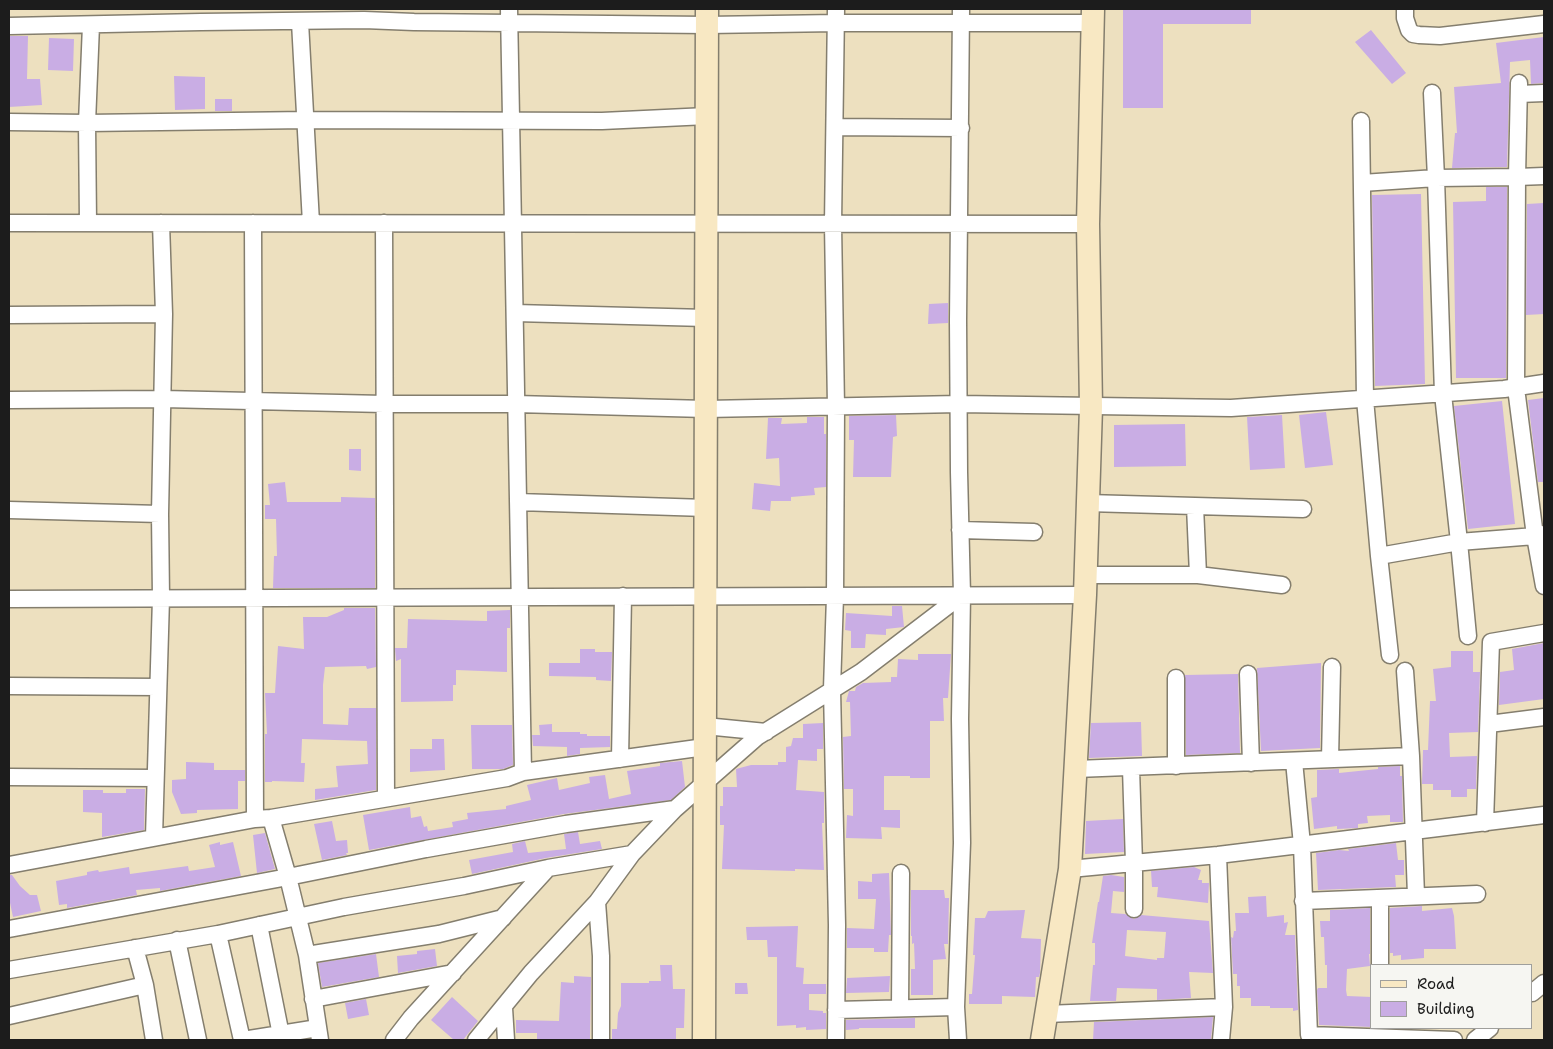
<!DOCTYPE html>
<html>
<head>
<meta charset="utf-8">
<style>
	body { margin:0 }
	#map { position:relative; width:1553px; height:1049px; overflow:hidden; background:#ede0bf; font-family:"Shantell Sans",sans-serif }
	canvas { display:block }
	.frame { position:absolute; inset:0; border:10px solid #1c1c1c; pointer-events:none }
	.legend { position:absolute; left:1370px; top:964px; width:162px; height:65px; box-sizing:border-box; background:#f6f6f2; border:1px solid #9f9f9c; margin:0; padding:6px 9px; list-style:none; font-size:15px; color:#1c1c1c }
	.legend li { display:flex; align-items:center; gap:10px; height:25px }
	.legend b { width:25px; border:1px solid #9f9f9c }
</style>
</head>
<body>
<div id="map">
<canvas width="1553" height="1049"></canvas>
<div class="frame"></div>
<ul class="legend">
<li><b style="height:6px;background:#f8e8c3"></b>Road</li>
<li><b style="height:14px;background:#c9ade4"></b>Building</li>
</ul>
</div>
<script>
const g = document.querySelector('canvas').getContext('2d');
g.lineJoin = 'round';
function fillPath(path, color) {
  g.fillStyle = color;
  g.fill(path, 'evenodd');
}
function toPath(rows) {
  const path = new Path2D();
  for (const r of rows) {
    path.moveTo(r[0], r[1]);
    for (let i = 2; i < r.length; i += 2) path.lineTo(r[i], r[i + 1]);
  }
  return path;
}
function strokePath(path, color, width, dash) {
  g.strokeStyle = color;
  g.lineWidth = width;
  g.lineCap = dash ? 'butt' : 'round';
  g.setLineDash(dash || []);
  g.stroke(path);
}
const building = toPath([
	[1123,9,1251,9,1251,24,1163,24,1163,108,1123,108],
	[1371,30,1406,73,1392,84,1355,42],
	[9,36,28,36,27,79,40,79,42,105,9,107],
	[1544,37,1544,83,1531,84,1530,60,1510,62,1507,167,1452,168,1455,133,1457,133,1454,87,1501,83,1496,43],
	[49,38,74,39,73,71,48,70],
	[174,76,205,77,205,109,175,110],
	[215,99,232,99,232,111,215,111],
	[1486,187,1507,187,1506,378,1456,378,1453,202,1486,201],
	[1421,194,1425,384,1375,386,1372,195],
	[1544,203,1544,314,1526,315,1527,204],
	[948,303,948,323,928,324,929,304],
	[1544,398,1544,482,1538,482,1528,400],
	[1502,401,1515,524,1468,529,1454,406],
	[1326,412,1333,465,1305,468,1299,415],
	[896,415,897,436,893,437,891,477,853,477,854,440,849,440,849,416],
	[1282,415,1285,468,1250,470,1247,417],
	[807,417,824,417,824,434,826,434,826,487,814,488,815,495,791,497,791,501,771,501,770,511,752,509,754,483,780,486,779,458,766,459,768,418,782,418,781,424,807,423],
	[1185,424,1186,466,1114,467,1114,425],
	[349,449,361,449,361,471,349,470],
	[285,482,287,502,341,502,341,497,375,498,375,588,273,588,274,556,277,556,276,519,265,519,265,505,270,505,268,484],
	[892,606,902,606,904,627,886,629,886,635,866,634,865,648,851,648,851,631,845,630,846,613,892,616],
	[344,608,375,608,376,667,367,669,366,666,325,667,323,685,323,724,348,725,349,708,376,708,376,790,315,800,315,789,338,787,336,766,368,764,367,741,302,739,301,763,305,763,304,782,272,781,272,782,265,782,265,734,267,734,265,693,275,693,278,646,304,649,303,617,327,617,344,610],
	[510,610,510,628,507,628,507,672,456,670,456,685,453,685,453,701,401,702,401,659,396,661,395,648,407,648,408,619,487,621,487,611],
	[1544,643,1544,699,1499,705,1500,672,1514,670,1512,649],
	[580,649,595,649,595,652,612,652,611,681,596,680,596,677,549,676,549,663,580,663],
	[1451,651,1473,651,1473,672,1480,672,1478,732,1449,733,1450,757,1477,756,1476,789,1467,789,1467,797,1451,797,1451,790,1433,790,1433,784,1422,784,1423,750,1428,750,1430,701,1436,701,1433,669,1451,667],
	[918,654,951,654,948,698,943,698,944,721,930,721,930,778,910,778,910,776,884,776,884,810,900,810,900,828,881,827,882,839,846,838,847,815,853,816,853,789,844,789,843,737,851,736,850,702,846,702,849,691,855,691,856,687,863,683,891,682,891,677,897,677,898,659,918,660],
	[1321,663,1320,748,1261,751,1257,668],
	[1238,674,1240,753,1186,755,1185,675],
	[1141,722,1142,756,1089,758,1091,723],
	[823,723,823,749,817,749,817,761,798,760,796,790,824,792,824,823,822,823,824,870,795,869,795,871,722,869,724,825,720,825,720,806,723,806,723,787,737,787,736,769,751,765,778,765,778,762,786,762,786,747,791,746,793,738,803,738,803,724],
	[552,724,552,732,580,732,580,734,587,734,587,736,610,736,610,747,580,748,580,754,567,756,567,747,533,746,532,735,540,735,539,725],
	[471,725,512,725,513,765,503,769,472,769],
	[432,739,444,739,445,770,410,772,410,749,432,749],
	[682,761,685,787,671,800,564,814,369,850,363,815,410,807,411,818,421,816,424,827,427,826,428,831,453,827,452,822,468,819,467,813,506,809,506,806,531,800,527,785,557,778,559,790,590,783,589,777,605,775,609,799,631,794,627,771,660,766,660,763],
	[186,762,214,763,214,770,245,770,245,781,238,781,238,809,197,810,197,813,181,814,172,792,172,780,186,779],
	[1400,766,1400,776,1402,776,1403,822,1390,822,1390,815,1367,816,1368,823,1358,824,1358,828,1337,829,1337,826,1314,829,1311,798,1317,797,1317,770,1339,769,1339,773,1378,769,1378,767],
	[126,789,145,789,144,830,102,837,102,813,83,812,83,790,103,790,103,793,126,793],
	[1123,819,1124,852,1085,854,1086,821],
	[332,821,336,841,347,840,348,853,346,853,347,855,322,860,314,824],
	[578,832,580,844,600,841,602,849,546,858,472,874,469,860,513,852,512,844,525,841,528,853,566,849,564,834],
	[265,833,275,869,257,873,253,835],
	[220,842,220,845,233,842,241,876,160,891,160,888,136,890,137,895,67,908,67,904,59,905,56,881,87,875,87,872,98,870,99,872,129,867,130,874,188,866,189,871,215,867,209,845],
	[1396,843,1398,860,1404,860,1404,875,1395,875,1396,887,1318,890,1316,853,1339,850,1349,851,1348,849],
	[1194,867,1201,870,1198,880,1202,880,1202,883,1209,883,1208,903,1157,897,1158,887,1152,887,1151,871],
	[889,873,891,935,889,935,888,952,874,952,874,948,847,948,847,928,874,929,876,899,858,899,858,881,872,882,872,874],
	[9,875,12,875,20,886,30,895,37,895,41,911,13,917,9,898],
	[1111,875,1124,877,1124,892,1113,891,1111,913,1125,914,1134,919,1141,915,1209,921,1213,973,1189,972,1191,998,1157,1000,1157,989,1117,988,1116,1001,1090,1001,1093,965,1095,965,1095,943,1092,943,1098,902,1099,902,1103,876],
	[1127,930,1166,932,1164,958,1157,958,1157,960,1125,956],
	[911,890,944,890,945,898,949,898,948,944,944,944,946,959,933,960,933,995,911,995,911,969,915,969,914,943,912,944,912,936,911,936],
	[1266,896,1267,917,1284,915,1284,923,1288,922,1285,935,1295,935,1298,1010,1293,1011,1293,1008,1270,1008,1270,1006,1251,1006,1251,998,1240,998,1240,986,1237,986,1237,974,1233,974,1231,937,1233,938,1234,931,1236,931,1235,913,1249,913,1248,897],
	[1422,906,1422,911,1452,908,1454,916,1456,949,1424,949,1424,958,1401,960,1401,955,1393,956,1393,953,1390,953,1390,908],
	[1370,908,1370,954,1369,954,1370,966,1347,969,1346,990,1347,996,1372,997,1372,1027,1319,1025,1317,990,1318,988,1327,988,1327,965,1325,965,1324,937,1321,937,1320,921,1330,921,1330,910],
	[1025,910,1021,938,1041,939,1040,973,1039,977,1036,977,1035,997,1002,996,1002,1004,969,1004,969,994,972,994,975,955,973,955,975,918,985,918,988,911],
	[798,926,796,967,804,968,803,984,826,984,826,994,809,994,809,1010,823,1011,823,1013,826,1013,826,1029,806,1030,806,1027,796,1028,796,1025,777,1026,777,957,768,957,767,940,747,940,746,927],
	[435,949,437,966,398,973,397,956,417,954,417,951],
	[376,954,379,977,322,987,318,963],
	[660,965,672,965,673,989,685,989,684,1028,676,1028,676,1040,612,1040,612,1029,617,1029,618,1013,621,1006,621,983,649,983,649,981,661,981],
	[574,976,591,977,590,1040,537,1040,537,1033,516,1033,516,1020,559,1021,561,982,574,983],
	[890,976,889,992,846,993,847,978],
	[735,983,747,983,748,994,735,994],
	[452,997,478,1021,463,1040,454,1040,431,1020],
	[366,999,369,1015,348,1019,345,1003],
	[1213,1017,1211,1040,1093,1040,1094,1022],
	[915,1018,915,1028,859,1028,859,1029,846,1030,846,1020]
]);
const street = toPath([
	[509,9,523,772],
	[1405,9,1405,18,1409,30,1413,34,1419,35,1440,36,1544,24],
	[300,22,311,223],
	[9,26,201,22,364,20,414,22,707,25,837,23,1092,23],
	[1519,83,1517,177,1516,388,1535,536,1459,542,1443,394,1436,178,1517,177,1544,176],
	[1519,94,1544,93],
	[1361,121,1365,399,1379,556,1390,655],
	[9,122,87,123,306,120,602,121,707,116],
	[835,127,961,128],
	[1362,183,1436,178,1432,93],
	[9,223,1088,224],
	[88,223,87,123,91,25],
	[253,223,255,819],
	[384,223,386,798],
	[515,313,706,318],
	[9,315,164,314],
	[9,400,163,399,384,404,516,404,706,409,959,404,1231,408,1504,389,1544,383],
	[518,502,706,508],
	[1087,503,1303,509],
	[1195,506,1198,575],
	[9,510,160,514],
	[960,530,1034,532],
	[1544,534,1535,536,1544,586],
	[1379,556,1459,542,1468,636],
	[1085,575,1198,575,1282,585],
	[9,599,1085,595],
	[1405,671,1411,756,1416,896],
	[1248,674,1251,763],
	[1176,678,1176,766],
	[9,686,158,687],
	[1489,724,1544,717],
	[705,726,766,732],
	[620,759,623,596],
	[1330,759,1332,667],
	[1294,761,1302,845,1309,1035,1454,1040],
	[1131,768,1134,864,1134,909],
	[1076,769,1411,756],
	[9,777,155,778],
	[271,818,288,877,307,955,320,1040],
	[1485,823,1491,642,1544,633],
	[154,837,161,598,160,514,164,314,161,223],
	[1218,855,1224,1007,1221,1040],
	[9,865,255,819,271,818,507,778,523,772,705,747],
	[1070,869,1218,855,1544,815],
	[1380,898,1380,965],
	[1303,901,1477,894],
	[597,902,601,956,601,1040],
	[259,925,282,1040],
	[9,929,288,877,426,849,566,824,675,809],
	[218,934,242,1040],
	[177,940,198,1040],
	[135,948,145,985,154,1040],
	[307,955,439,934,503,918],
	[9,970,218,934,344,907,464,886,548,868,632,854],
	[1532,993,1544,983],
	[313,999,453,973],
	[504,1008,506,1040],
	[900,1008,901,873],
	[836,1010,956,1007],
	[1046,1014,1224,1007],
	[9,1016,145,985],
	[243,1040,318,1028],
	[394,1040,411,1018,548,868],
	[476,1040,531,973,597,902,632,854,675,809,757,737,861,672,962,595],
	[836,1040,837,925,832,689,835,596,836,407,833,224,836,9],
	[958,1040,956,1007,962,843,960,719,962,595,959,472,958,320,961,9],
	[1475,1040,1490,1028]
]);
const secondary = toPath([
	[704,1040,707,9],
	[1042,1040,1070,869,1085,595,1091,407,1088,224,1093,9]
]);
fillPath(building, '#c9ade4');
strokePath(street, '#847e6e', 19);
strokePath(secondary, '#847e6e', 25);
strokePath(street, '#fff', 16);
strokePath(secondary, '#f8e8c3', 22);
</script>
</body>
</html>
